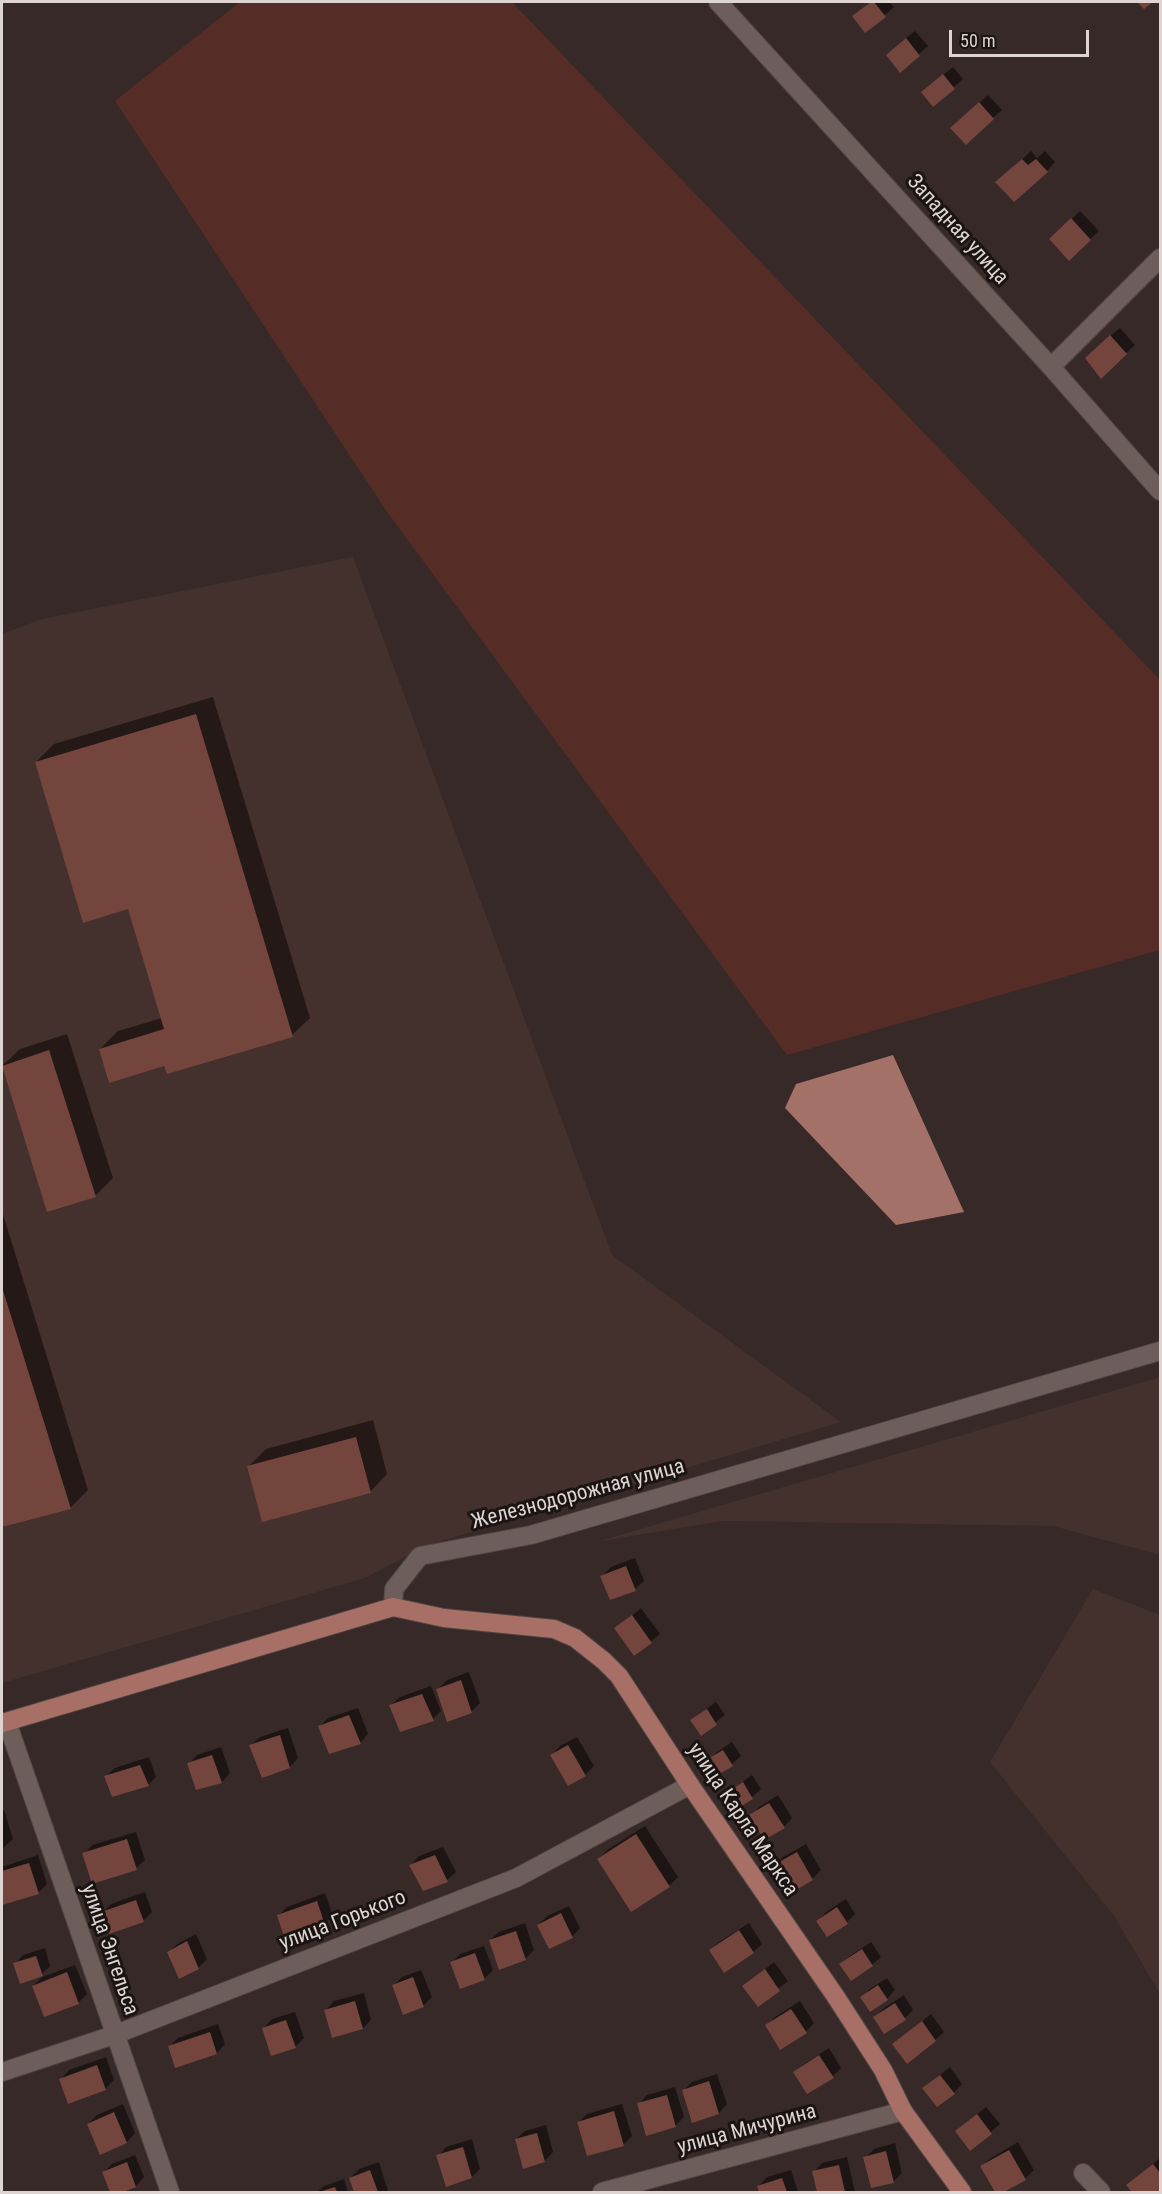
<!DOCTYPE html>
<html>
<head>
<meta charset="utf-8">
<style>
	body { margin:0 }
	#map { position:relative; width:1162px; height:2194px; overflow:hidden; background:#372927; font-family:"Roboto Condensed",sans-serif }
	canvas { display:block }
	.frame { position:absolute; inset:0; border:3px solid #ded5d3; pointer-events:none }
	.scale { position:absolute; left:949px; top:30px; width:140px; height:27px; box-sizing:border-box; border:3px solid #ded5d3; border-top:0; padding-left:8px; font-size:18px; line-height:21px; white-space:nowrap; color:#ded5d3; -webkit-text-stroke:4px #1a1412; paint-order:stroke }
</style>
</head>
<body>
<div id="map">
<canvas width="1162" height="2194"></canvas>
<div class="frame"></div>
<div class="scale">50 m</div>
</div>
<script>
const g = document.querySelector('canvas').getContext('2d');
g.lineJoin = 'round';
function fillPath(path, color) {
  g.fillStyle = color;
  g.fill(path, 'evenodd');
}
function toPath(rows) {
  const path = new Path2D();
  for (const r of rows) {
    path.moveTo(r[0], r[1]);
    for (let i = 2; i < r.length; i += 2) path.lineTo(r[i], r[i + 1]);
  }
  return path;
}
function strokePath(path, color, width, dash) {
  g.strokeStyle = color;
  g.lineWidth = width;
  g.lineCap = dash ? 'butt' : 'round';
  g.setLineDash(dash || []);
  g.stroke(path);
}
function label(font, color, halo, rows, align = 'center') {
  g.font = font + ' "Roboto Condensed",sans-serif';
  g.lineWidth = 6;
  g.setLineDash([]);
  g.textBaseline = 'middle';
  g.strokeStyle = halo;
  g.fillStyle = color;
  for (const [text, x, y, turn = 0] of rows) {
    g.save();
    g.translate(x, y);
    g.rotate((+turn || 0) * Math.PI / 180);
    g.textAlign = isNaN(turn) ? turn : align;
    if (halo) g.strokeText(text, 0, 0);
    g.fillText(text, 0, 0);
    g.restore();
  }
}
const built = toPath([
	[353,557,612,1255,841,1422,431,1544,365,1578,2,1683,2,634,42,619],
	[1160,1377,1160,1555,1053,1526,723,1521,596,1542],
	[1093,1589,1160,1615,1160,1994,1114,1916,990,1762]
]);
const green = toPath([
	[240,2,512,2,1160,680,1160,950,787,1055,388,513,115,101]
]);
const water = toPath([
	[893,1055,964,1212,896,1225,785,1108,796,1084]
]);
const shadow = toPath([
	[871,2,889,2,894,7,866,31,854,16],
	[915,31,928,46,901,70,896,46],
	[953,67,963,79,933,105,932,84],
	[988,95,1002,110,966,142,961,119],
	[1031,151,1037,158,1045,151,1055,162,1047,171,1006,174],
	[1080,211,1099,231,1069,259,1051,239],
	[1120,328,1135,345,1126,353,1095,349],
	[213,697,310,1018,292,1035,100,1049,118,1031,162,1018,129,907,36,762,54,744],
	[67,1034,113,1178,96,1195,48,1211,2,1066,20,1049],
	[2,1211,88,1490,70,1508,2,1525],
	[373,1420,387,1474,370,1492,248,1467,266,1449],
	[635,1558,644,1581,635,1589,602,1576,611,1567],
	[641,1608,660,1634,635,1654,616,1629],
	[469,1672,480,1703,471,1712,438,1689,447,1680],
	[431,1686,441,1711,433,1719,391,1705,400,1697],
	[716,1702,725,1715,701,1733,692,1720],
	[358,1708,368,1734,360,1743,320,1726,328,1718],
	[288,1728,298,1758,290,1767,251,1745,260,1737],
	[577,1737,594,1766,585,1775,552,1755,560,1746],
	[732,1742,741,1756,732,1764,708,1761,717,1752],
	[221,1747,230,1773,222,1782,197,1788,189,1764,197,1755],
	[149,1757,156,1777,148,1785,106,1776,115,1768],
	[752,1775,761,1789,752,1797,729,1792],
	[778,1795,792,1818,784,1827,751,1816,759,1807],
	[4,1810,13,1839,2,1849,2,1811],
	[645,1826,678,1877,669,1886,631,1909,599,1859,607,1850],
	[136,1832,145,1860,136,1868,84,1854,92,1845],
	[806,1844,821,1870,812,1879,774,1866,783,1857],
	[443,1847,456,1872,447,1880,411,1865,419,1856],
	[38,1855,47,1884,38,1893,3,1903,2,1867],
	[145,1892,152,1912,143,1921,102,1913,111,1904],
	[325,1893,333,1916,324,1924,278,1916,287,1907],
	[846,1899,855,1914,847,1922,818,1921,826,1912],
	[569,1906,580,1928,572,1937,538,1925,547,1916],
	[525,1923,534,1950,525,1959,490,1940,499,1932],
	[749,1923,762,1944,753,1952,711,1950,719,1942],
	[196,1934,207,1959,198,1968,169,1952,177,1944],
	[871,1942,881,1957,872,1965,841,1964,850,1956],
	[484,1946,493,1970,484,1979,452,1963,460,1954],
	[45,1948,50,1966,42,1974,15,1964,23,1955],
	[774,1962,788,1981,758,2005,744,1986],
	[75,1965,87,1994,78,2003,33,1986,42,1977],
	[421,1970,432,1997,423,2006,393,1986,402,1977],
	[887,1978,895,1990,887,1999,862,1997,870,1989],
	[364,1993,371,2020,363,2028,326,2010,334,2001],
	[904,1995,913,2010,905,2018,875,2017,884,2008],
	[800,2001,814,2023,806,2032,767,2025,775,2017],
	[295,2012,304,2038,295,2047,264,2028,272,2019],
	[931,2014,944,2032,935,2040,894,2044],
	[218,2024,225,2044,217,2053,170,2046,178,2038],
	[829,2048,841,2068,833,2076,795,2072,804,2064],
	[106,2057,114,2080,105,2089,61,2079,69,2070],
	[950,2067,962,2084,954,2093,924,2088],
	[717,2074,727,2104,719,2113,693,2121,684,2090,692,2082],
	[675,2087,684,2117,675,2126,639,2104,647,2095],
	[123,2104,135,2133,127,2142,101,2153,88,2124,97,2115],
	[622,2104,632,2136,623,2145,579,2122,587,2114],
	[986,2107,1000,2124,971,2149,966,2123],
	[546,2125,553,2152,545,2161,524,2167,516,2139,525,2131],
	[472,2139,480,2169,472,2177,438,2156,446,2147],
	[1018,2142,1034,2170,1025,2179,1001,2192,997,2192,982,2166,991,2158],
	[895,2143,902,2173,894,2181,872,2187,865,2158,874,2149],
	[135,2155,144,2177,136,2186,119,2192,112,2192,104,2172,112,2164],
	[847,2157,855,2192,818,2192,814,2172,822,2163],
	[1160,2158,1160,2192,1134,2192,1128,2185],
	[379,2162,388,2191,355,2192,350,2178,359,2169],
	[791,2170,798,2192,761,2192,759,2186,767,2177],
	[344,2179,348,2192,317,2192,324,2186]
]);
const building = toPath([
	[871,2,874,2,886,17,865,33,852,16],
	[1137,2,1153,2,1144,9],
	[906,38,920,56,900,73,886,55],
	[943,74,955,89,933,107,921,92],
	[979,102,994,119,966,145,950,128],
	[1022,159,1028,165,1036,159,1048,172,1014,202,995,182],
	[1071,218,1091,240,1069,261,1049,239],
	[1110,335,1127,354,1101,379,1085,358],
	[196,714,293,1037,167,1074,164,1066,109,1083,99,1049,164,1029,128,909,83,923,35,762],
	[49,1050,96,1197,47,1212,2,1066],
	[2,1287,71,1509,2,1527],
	[356,1437,371,1493,262,1522,247,1466],
	[626,1566,636,1591,610,1600,600,1576],
	[632,1615,652,1643,634,1656,614,1628],
	[461,1680,472,1713,447,1722,436,1689],
	[422,1694,434,1721,400,1732,389,1705],
	[707,1709,717,1725,701,1736,690,1720],
	[349,1715,361,1744,329,1754,318,1726],
	[280,1735,290,1768,262,1778,249,1745],
	[568,1745,586,1776,568,1786,550,1755],
	[723,1750,733,1766,716,1776,706,1760],
	[212,1755,222,1783,196,1790,187,1763],
	[140,1765,149,1786,112,1797,104,1776],
	[743,1782,753,1799,738,1808,727,1792],
	[769,1803,785,1828,764,1840,749,1815],
	[636,1834,670,1887,631,1912,597,1859],
	[127,1839,137,1870,92,1884,82,1853],
	[797,1852,813,1880,789,1894,772,1866],
	[435,1855,448,1882,423,1891,409,1865],
	[29,1863,39,1894,2,1905,2,1871],
	[136,1900,144,1922,109,1934,101,1912],
	[317,1901,325,1925,285,1940,277,1915],
	[837,1907,848,1924,827,1937,816,1921],
	[561,1913,573,1938,549,1949,537,1925],
	[739,1930,754,1953,724,1973,709,1950],
	[516,1931,526,1960,499,1970,489,1940],
	[187,1941,199,1969,179,1979,167,1952],
	[862,1949,873,1966,851,1981,839,1964],
	[475,1953,485,1980,460,1989,450,1962],
	[36,1956,43,1976,20,1984,13,1963],
	[765,1969,780,1991,758,2007,742,1986],
	[67,1972,79,2004,44,2017,32,1986],
	[413,1977,424,2007,403,2015,392,1985],
	[878,1985,888,2000,870,2012,860,1997],
	[355,2001,363,2029,332,2038,324,2010],
	[895,2003,906,2020,884,2034,873,2017],
	[791,2009,807,2033,780,2050,765,2025],
	[286,2020,296,2048,271,2056,262,2028],
	[922,2021,936,2041,907,2064,892,2044],
	[210,2032,217,2054,175,2068,168,2046],
	[819,2055,834,2078,807,2094,793,2072],
	[97,2065,106,2090,68,2104,59,2079],
	[940,2075,955,2094,937,2107,922,2088],
	[709,2081,719,2114,692,2123,682,2090],
	[667,2095,676,2127,646,2136,637,2103],
	[614,2111,624,2146,587,2156,577,2122],
	[114,2112,127,2143,100,2155,87,2124],
	[977,2114,992,2134,970,2151,955,2131],
	[537,2133,545,2162,523,2169,515,2139],
	[463,2147,472,2178,446,2187,436,2155],
	[1009,2150,1026,2180,1004,2192,995,2192,980,2166],
	[886,2151,894,2183,871,2188,863,2157],
	[127,2162,136,2187,123,2192,110,2192,102,2172],
	[1153,2164,1160,2173,1160,2192,1132,2192,1126,2185],
	[839,2165,845,2192,817,2192,812,2171],
	[370,2170,378,2192,354,2192,349,2178],
	[782,2178,787,2192,759,2192,757,2186],
	[335,2187,337,2192,319,2192]
]);
const minor = toPath([
	[718,2,1051,367,1160,491],
	[1051,367,1160,258],
	[393,1607,394,1589,420,1556,531,1535,1160,1351],
	[7,1722,170,2192],
	[2,2072,114,2035,516,1878,690,1785],
	[1083,2173,1101,2192],
	[602,2192,903,2111]
]);
const major = toPath([
	[2,1723,393,1607,444,1618,554,1629,575,1638,604,1661,619,1676,690,1785,836,1997,883,2070,903,2111,962,2192]
]);
const streetNames = [
	["Западная улица",957,230,48],
	["Железнодорожная улица",578,1495,-15],
	["улица Карла Маркса",742,1820,56],
	["улица Горького",343,1921,-21],
	["улица Энгельса",109,1950,71],
	["улица Мичурина",747,2130,-15]
];
fillPath(built, '#44302c');
fillPath(green, '#562d26');
fillPath(water, '#a37167');
fillPath(shadow, '#0007');
fillPath(building, '#74453d');
strokePath(minor, '#504543', 20);
strokePath(major, '#504543', 20);
strokePath(minor, '#6e5e5b', 18);
strokePath(major, '#a76f65', 18);
label('21px', '#ded5d3', '#1a1412', streetNames);
</script>
</body>
</html>
